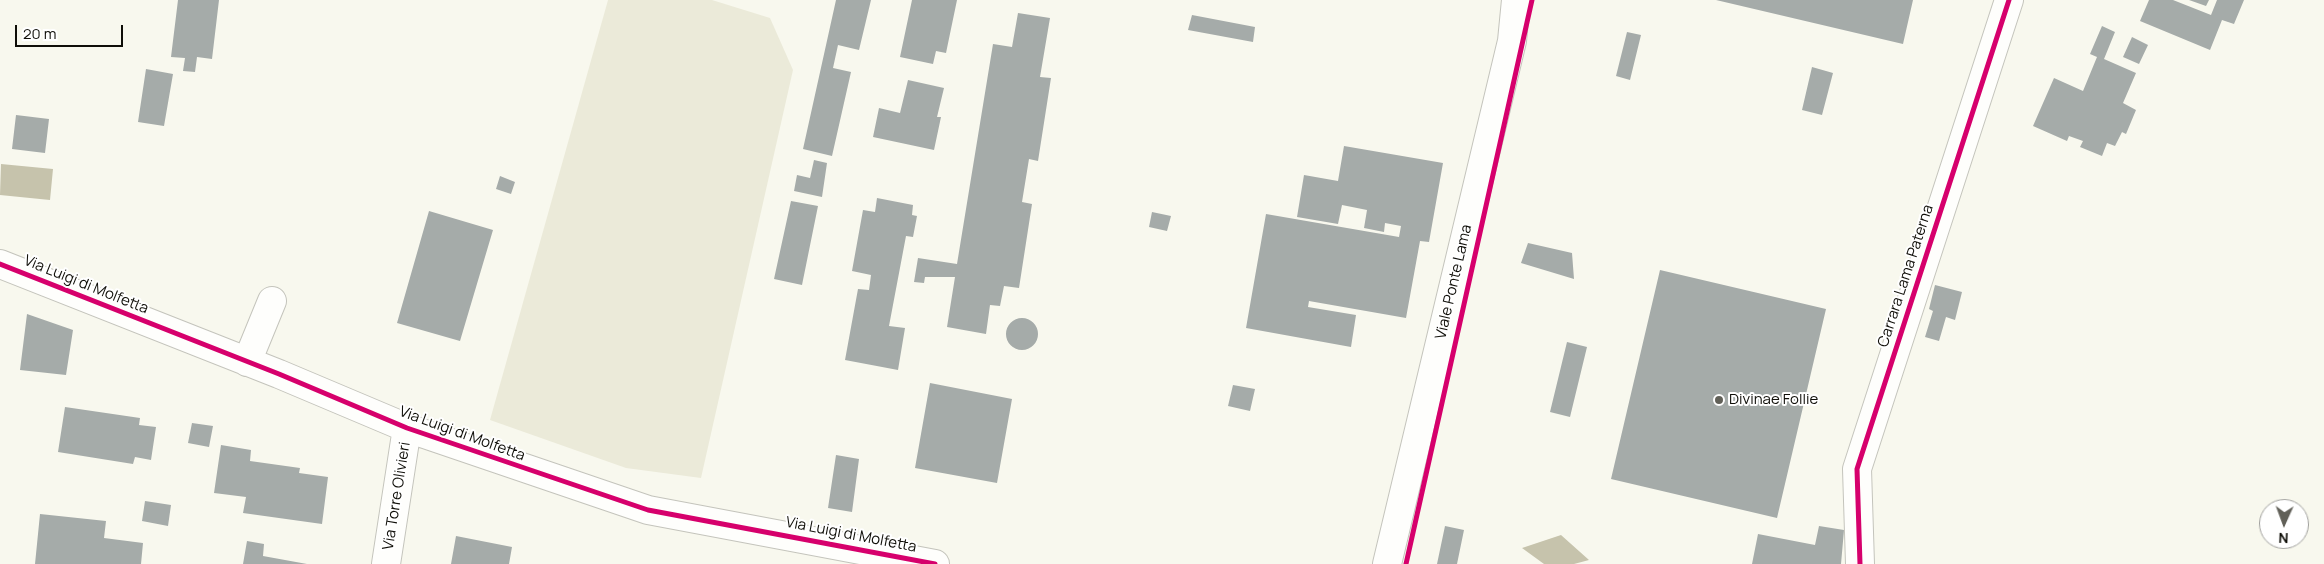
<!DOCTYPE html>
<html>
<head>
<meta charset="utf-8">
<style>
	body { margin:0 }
	#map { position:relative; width:2324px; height:564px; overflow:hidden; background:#f8f8ee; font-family:Manrope,sans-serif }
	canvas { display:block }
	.north { position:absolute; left:2259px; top:499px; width:50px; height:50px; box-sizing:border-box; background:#fff; border:1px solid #9f9f9c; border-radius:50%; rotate:182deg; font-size:14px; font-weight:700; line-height:20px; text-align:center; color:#0f0e08 }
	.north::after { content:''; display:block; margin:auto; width:18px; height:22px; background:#616058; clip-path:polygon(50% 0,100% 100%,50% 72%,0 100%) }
	.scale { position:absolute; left:15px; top:25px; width:108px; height:22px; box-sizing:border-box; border:2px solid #0f0e08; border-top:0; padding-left:6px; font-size:15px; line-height:18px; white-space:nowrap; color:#0f0e08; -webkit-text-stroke:4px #fff; paint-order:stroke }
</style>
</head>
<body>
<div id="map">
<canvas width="2324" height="564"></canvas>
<div class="north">N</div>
<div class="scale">20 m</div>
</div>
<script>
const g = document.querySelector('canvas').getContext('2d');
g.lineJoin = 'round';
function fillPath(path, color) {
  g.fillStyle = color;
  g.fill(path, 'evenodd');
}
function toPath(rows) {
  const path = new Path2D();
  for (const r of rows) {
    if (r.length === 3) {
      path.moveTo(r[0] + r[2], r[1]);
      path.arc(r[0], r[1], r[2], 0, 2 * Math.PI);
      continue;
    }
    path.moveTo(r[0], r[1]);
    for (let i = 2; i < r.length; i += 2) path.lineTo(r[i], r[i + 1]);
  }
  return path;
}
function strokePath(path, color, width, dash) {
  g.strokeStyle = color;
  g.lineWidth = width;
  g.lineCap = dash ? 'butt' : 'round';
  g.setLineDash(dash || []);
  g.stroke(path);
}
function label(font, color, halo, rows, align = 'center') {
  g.font = font + ' Manrope,sans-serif';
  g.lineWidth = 4;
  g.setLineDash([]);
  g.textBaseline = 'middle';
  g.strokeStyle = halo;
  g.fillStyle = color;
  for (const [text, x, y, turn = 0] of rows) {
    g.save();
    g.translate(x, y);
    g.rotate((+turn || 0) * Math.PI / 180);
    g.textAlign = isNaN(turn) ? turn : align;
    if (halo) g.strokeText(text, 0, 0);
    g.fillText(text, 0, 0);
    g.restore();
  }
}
const green = toPath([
	[608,0,712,0,770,18,793,70,701,478,626,468,490,420]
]);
const water = toPath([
	[1,164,53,169,50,200,0,195],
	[1561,535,1589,560,1574,564,1544,564,1522,548]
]);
const building = toPath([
	[178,0,219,0,212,59,197,57,195,72,183,71,185,58,171,57],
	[836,0,871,0,859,50,838,45,833,68,851,72,832,156,803,149],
	[912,0,957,0,946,53,936,51,933,64,900,57],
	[1716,0,1913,0,1903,44],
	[2149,0,2173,0,2211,15,2217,0,2244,0,2234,24,2222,20,2210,50,2140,21],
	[2189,0,2209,0,2206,6],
	[1018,13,1050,18,1040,77,1051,78,1038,161,1029,159,1022,202,1032,204,1019,288,1004,286,1000,306,990,305,986,334,947,327,955,277,925,277,924,283,914,282,918,258,957,264,993,44,1012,47],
	[1192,15,1255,27,1253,42,1188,30],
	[2102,26,2115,32,2104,59,2136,73,2123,103,2136,110,2126,134,2122,132,2115,146,2107,143,2102,156,2080,147,2083,141,2069,136,2067,141,2033,126,2054,78,2083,91,2097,57,2090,54],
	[1627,32,1641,35,1630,80,1616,76],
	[2132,37,2148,45,2139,64,2123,57],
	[1812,67,1833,73,1822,115,1802,110],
	[146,69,173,74,164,126,138,122],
	[908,80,944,88,937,117,941,117,934,150,873,137,879,108,900,113],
	[16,115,49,119,45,153,12,149],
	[1344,146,1443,163,1429,242,1420,241,1406,318,1309,301,1308,307,1356,315,1351,347,1246,328,1266,214,1399,237,1401,226,1385,223,1384,232,1364,228,1367,210,1342,205,1338,224,1297,217,1304,175,1338,181],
	[814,160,827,163,822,197,794,191,797,175,810,178],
	[500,176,515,182,511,194,496,189],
	[877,198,913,205,912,215,917,216,913,237,906,236,889,326,905,328,898,370,845,360,858,289,869,290,871,275,852,271,863,210,875,212],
	[791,201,818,206,802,285,774,279],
	[429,211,493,230,460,341,397,323],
	[1152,212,1171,216,1167,231,1149,227],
	[1528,243,1572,253,1574,279,1521,263],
	[1660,270,1826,309,1777,518,1611,479],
	[1935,285,1962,292,1955,320,1946,317,1939,341,1925,337,1933,311,1929,309],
	[27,314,73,330,66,375,20,370],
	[1022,334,16],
	[1567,342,1587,347,1570,417,1550,412],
	[930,383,1012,399,997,483,915,468],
	[1233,385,1255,389,1250,411,1228,406],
	[65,407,140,418,139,425,156,427,151,460,135,457,133,464,58,452],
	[192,423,213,426,209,447,188,443],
	[221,445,251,450,250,461,300,468,299,473,328,477,322,524,243,513,246,497,214,493],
	[836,455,859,459,852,512,828,508],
	[145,501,171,505,168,526,142,521],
	[40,514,106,521,104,538,143,543,141,564,35,564],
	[1445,526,1464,530,1457,564,1437,564],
	[1819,526,1844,530,1841,564,1752,564,1758,534,1815,545],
	[456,536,512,547,509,564,451,564],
	[247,541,264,544,263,556,307,564,243,564]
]);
const street = toPath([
	[0,264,279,374,407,428,648,510,935,564],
	[247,362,272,301],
	[386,564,407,428],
	[1387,564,1512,41,1516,0],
	[1860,564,1857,469,2009,0]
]);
const cycleway = toPath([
	[0,264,279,374,407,428,648,510,935,564],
	[1406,564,1532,0],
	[1860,564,1857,469,2009,0]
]);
const markers = [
	[1719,400,5,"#616058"]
];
const streetNames = [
	["Carrara Lama Paterna",1906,276,-72],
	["Viale Ponte Lama",1454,282,-77],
	["Via Luigi di Molfetta",86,285,22],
	["Via Luigi di Molfetta",462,434,20],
	["Via Torre Olivieri",397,496,-81],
	["Via Luigi di Molfetta",851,535,11]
];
const poiNames = [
	["Divinae Follie",1729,400]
];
fillPath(green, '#ebead9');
fillPath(water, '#c6c3ac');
fillPath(building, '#a5aba9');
strokePath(street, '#c4c4bc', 30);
strokePath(street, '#fefefc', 28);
strokePath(cycleway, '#d6006c', 5);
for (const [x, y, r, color] of markers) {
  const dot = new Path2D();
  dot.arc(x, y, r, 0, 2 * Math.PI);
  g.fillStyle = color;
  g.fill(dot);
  strokePath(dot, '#fff', 2);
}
label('15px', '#0f0e08', '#fff', streetNames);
label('15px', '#0f0e08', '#fff', poiNames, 'left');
</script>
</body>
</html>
